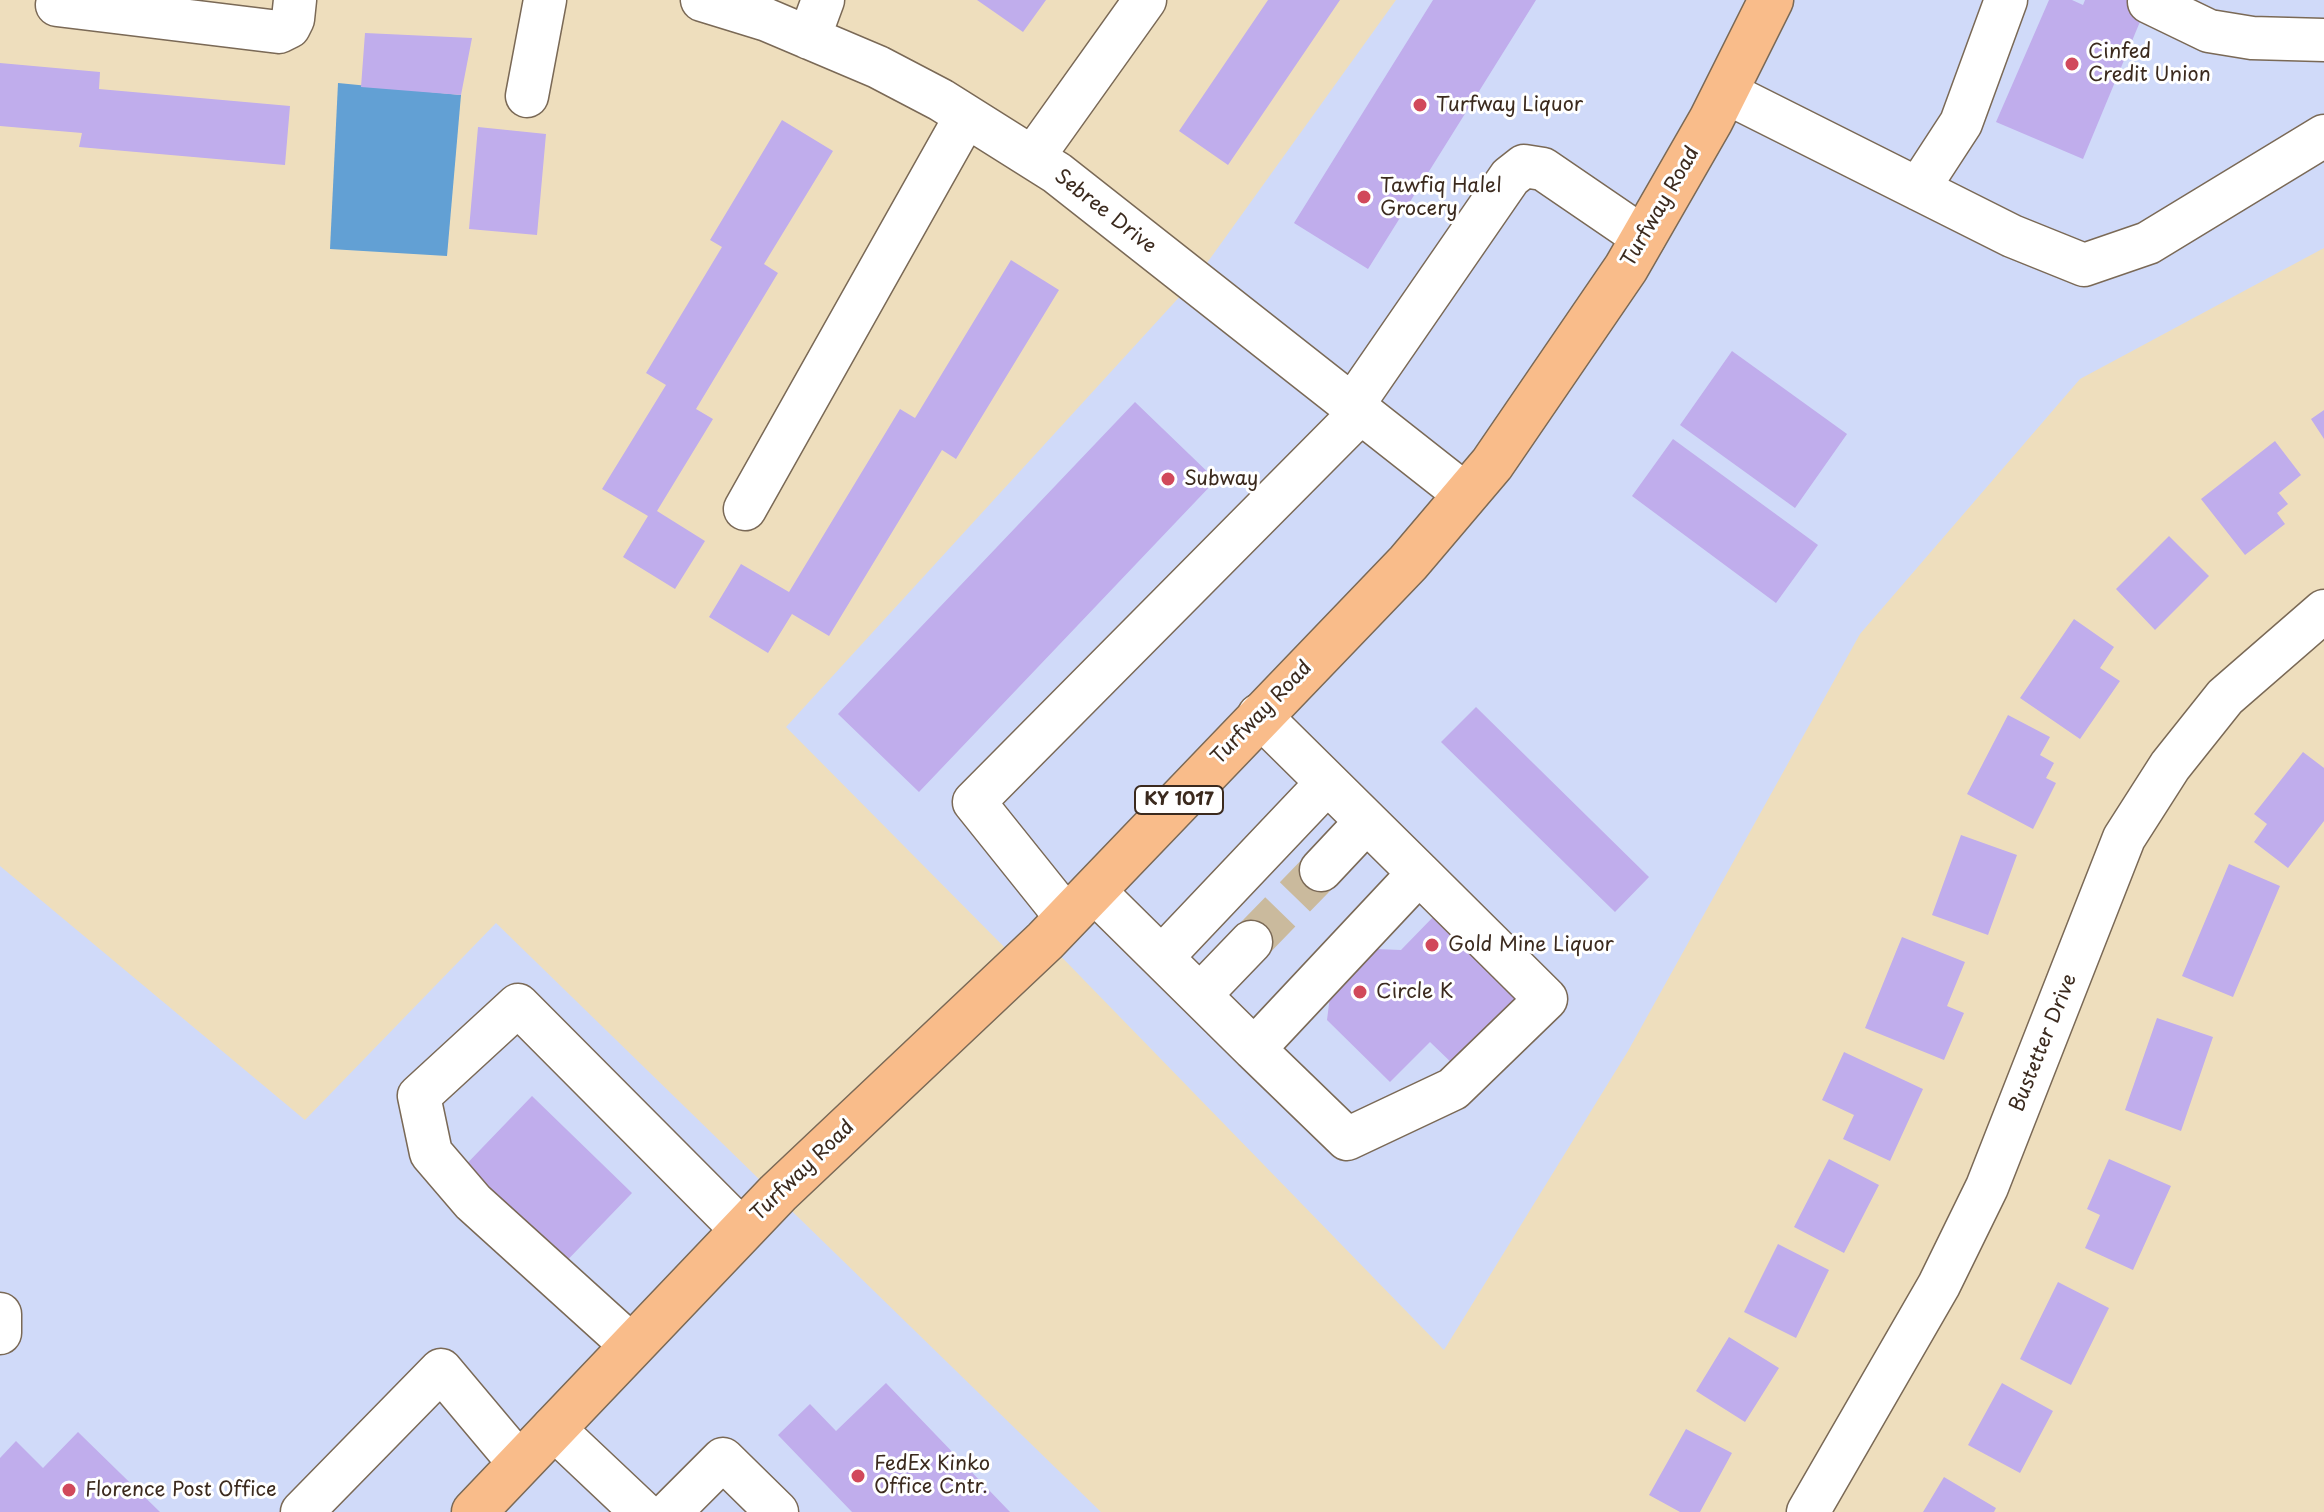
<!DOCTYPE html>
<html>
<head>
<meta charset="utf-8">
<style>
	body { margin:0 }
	canvas { display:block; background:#eedebd }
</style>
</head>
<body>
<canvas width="2324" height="1512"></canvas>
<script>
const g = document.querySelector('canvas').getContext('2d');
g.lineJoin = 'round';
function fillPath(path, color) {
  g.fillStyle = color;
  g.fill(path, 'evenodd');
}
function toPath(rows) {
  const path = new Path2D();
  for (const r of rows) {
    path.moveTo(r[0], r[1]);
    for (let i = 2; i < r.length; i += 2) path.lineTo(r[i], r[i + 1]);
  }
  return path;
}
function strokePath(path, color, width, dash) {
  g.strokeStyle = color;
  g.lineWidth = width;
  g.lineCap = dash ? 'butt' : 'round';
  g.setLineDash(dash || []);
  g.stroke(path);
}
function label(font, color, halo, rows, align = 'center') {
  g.font = font + ' "Playpen Sans",sans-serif';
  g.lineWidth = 6;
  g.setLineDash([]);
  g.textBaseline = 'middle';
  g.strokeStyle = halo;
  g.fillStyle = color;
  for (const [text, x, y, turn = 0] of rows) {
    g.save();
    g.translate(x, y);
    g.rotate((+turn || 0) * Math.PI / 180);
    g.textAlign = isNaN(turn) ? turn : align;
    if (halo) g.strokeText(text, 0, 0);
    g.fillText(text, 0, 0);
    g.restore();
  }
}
const built = toPath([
	[1396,0,2324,0,2324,248,2080,379,1860,634,1628,1051,1444,1350,1046,941,1021,964,786,727,1194,281],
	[0,866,305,1120,496,923,1101,1512,0,1512]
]);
const water = toPath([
	[338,83,461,95,447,256,330,249]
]);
const building = toPath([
	[977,0,1046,0,1023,32],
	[1268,0,1340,0,1228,165,1179,131],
	[1433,0,1536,0,1368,269,1294,223],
	[2049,0,2072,0,2083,5,2085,0,2149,0,2083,159,1996,122],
	[365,33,472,38,461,95,361,87],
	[0,63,100,72,99,89,290,106,285,165,79,147,82,133,0,126],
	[782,120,833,151,764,264,778,273,696,409,713,419,657,511,705,541,675,589,623,557,648,516,602,489,666,385,646,373,722,247,710,240],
	[478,127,546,134,537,235,469,229],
	[1011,260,1059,290,956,459,942,450,829,636,792,614,768,653,709,617,741,564,789,592,900,409,915,418],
	[1732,351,1847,434,1795,508,1680,425],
	[1135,402,1216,480,919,792,838,714],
	[2324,410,2324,439,2311,419],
	[1673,439,1818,545,1776,603,1632,496],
	[2275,441,2301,475,2279,493,2288,504,2277,513,2285,524,2245,555,2201,499],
	[2169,536,2209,576,2155,630,2116,589],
	[2074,619,2114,647,2100,668,2120,681,2080,739,2020,698],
	[1476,707,1649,877,1615,912,1441,742],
	[2008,715,2050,737,2040,755,2054,763,2046,778,2056,783,2033,829,1967,794],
	[2303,752,2324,768,2324,821,2288,868,2254,842,2267,824,2254,814],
	[1961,835,2017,855,1988,935,1932,915],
	[2229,864,2280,886,2233,997,2182,976],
	[1436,914,1522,998,1455,1066,1430,1042,1390,1082,1327,1020,1331,988,1376,949,1401,950],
	[1902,937,1965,962,1947,1006,1964,1013,1944,1060,1865,1028],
	[2157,1018,2213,1037,2181,1131,2125,1110],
	[1844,1052,1923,1089,1890,1161,1843,1139,1854,1115,1822,1100],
	[532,1096,632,1193,556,1272,456,1175],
	[1829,1159,1879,1185,1844,1253,1794,1227],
	[2109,1159,2171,1186,2133,1270,2085,1248,2100,1215,2087,1209],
	[1778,1244,1829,1270,1796,1338,1744,1312],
	[2058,1282,2109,1308,2071,1385,2020,1359],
	[1729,1337,1779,1368,1745,1422,1696,1391],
	[886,1383,1010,1512,852,1512,778,1435,810,1404,836,1431],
	[2002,1383,2053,1411,2020,1473,1968,1445],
	[1686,1429,1732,1453,1700,1512,1680,1512,1649,1495],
	[78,1432,160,1512,0,1512,0,1458,16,1441,43,1468],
	[1944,1477,1996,1508,1994,1512,1923,1512]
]);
const minorTunnel = toPath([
	[1251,942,1321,870]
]);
const minor = toPath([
	[702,0,767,20,878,67,941,100,1057,173,1466,495],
	[2149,2,2209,31,2252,38,2324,40],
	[57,5,279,32,289,27,293,19,295,0],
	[809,38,823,0],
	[1725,92,2012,236,2084,265,2148,243,2324,136],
	[527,96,545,0],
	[1033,157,1145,0],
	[1918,189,1961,123,2006,0],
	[1352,406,1510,177,1524,166,1543,169,1644,238],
	[745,509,966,116],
	[1321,870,1366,822],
	[1094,891,1254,1049,1419,873,1259,715],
	[1067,918,974,802,1361,412],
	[1162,957,1327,783],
	[1200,995,1251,942],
	[1254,1049,1347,1139,1453,1089,1546,999,1419,873],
	[0,1314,0,1333],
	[632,1346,473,1202,431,1153,419,1096,518,1005,742,1230],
	[553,1428,642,1512],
	[302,1512,441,1370,520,1464],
	[670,1512,723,1459,777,1512],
	[1808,1512,1939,1285,1987,1187,2124,838,2170,766,2225,697,2324,611]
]);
const major = toPath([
	[474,1512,778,1193,1045,941,1408,563,1492,464,1626,268,1711,120,1771,0]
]);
const markers = [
	[2072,64,8,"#d1495b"],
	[1420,105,8,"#d1495b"],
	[1364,197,8,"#d1495b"],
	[1168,479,8,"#d1495b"],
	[1432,945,8,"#d1495b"],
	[1360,992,8,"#d1495b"],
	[858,1476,8,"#d1495b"],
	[69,1490,8,"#d1495b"]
];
const shields = [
	[1179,800,88]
];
const shieldNames = [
	["KY 1017",1179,800]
];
const poiNames = [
	["Cinfed",2088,52],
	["Credit Union",2088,75],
	["Turfway Liquor",1436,105],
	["Tawfiq Halel",1380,186],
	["Grocery",1380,209],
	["Subway",1184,479],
	["Gold Mine Liquor",1448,945],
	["Circle K",1376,992],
	["FedEx Kinko",874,1464],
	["Office Cntr.",874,1487],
	["Florence Post Office",85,1490]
];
const streetNames = [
	["Turfway Road",1661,207,-60],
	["Sebree Drive",1105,212,38],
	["Turfway Road",1262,713,-46],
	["Bustetter Drive",2044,1043,-68],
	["Turfway Road",803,1171,-44]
];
fillPath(built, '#d0daf9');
fillPath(water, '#62a0d4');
fillPath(building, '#c0adec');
strokePath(minorTunnel, '#caba9d', 42, [42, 21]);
strokePath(minor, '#7a6956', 45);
strokePath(major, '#7a6956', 47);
strokePath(minor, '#fff', 42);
strokePath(major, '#f9bc8a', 44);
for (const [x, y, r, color] of markers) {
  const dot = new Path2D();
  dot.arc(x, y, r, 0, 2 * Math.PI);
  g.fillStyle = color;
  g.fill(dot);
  strokePath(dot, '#fff', 3);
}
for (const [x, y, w] of shields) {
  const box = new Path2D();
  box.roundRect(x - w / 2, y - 14, w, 28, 6);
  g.fillStyle = '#fff';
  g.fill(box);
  strokePath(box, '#3b2a1e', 2);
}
label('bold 18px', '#3b2a1e', null, shieldNames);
label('20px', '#3b2a1e', '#fff', poiNames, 'left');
label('20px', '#3b2a1e', '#fff', streetNames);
</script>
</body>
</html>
